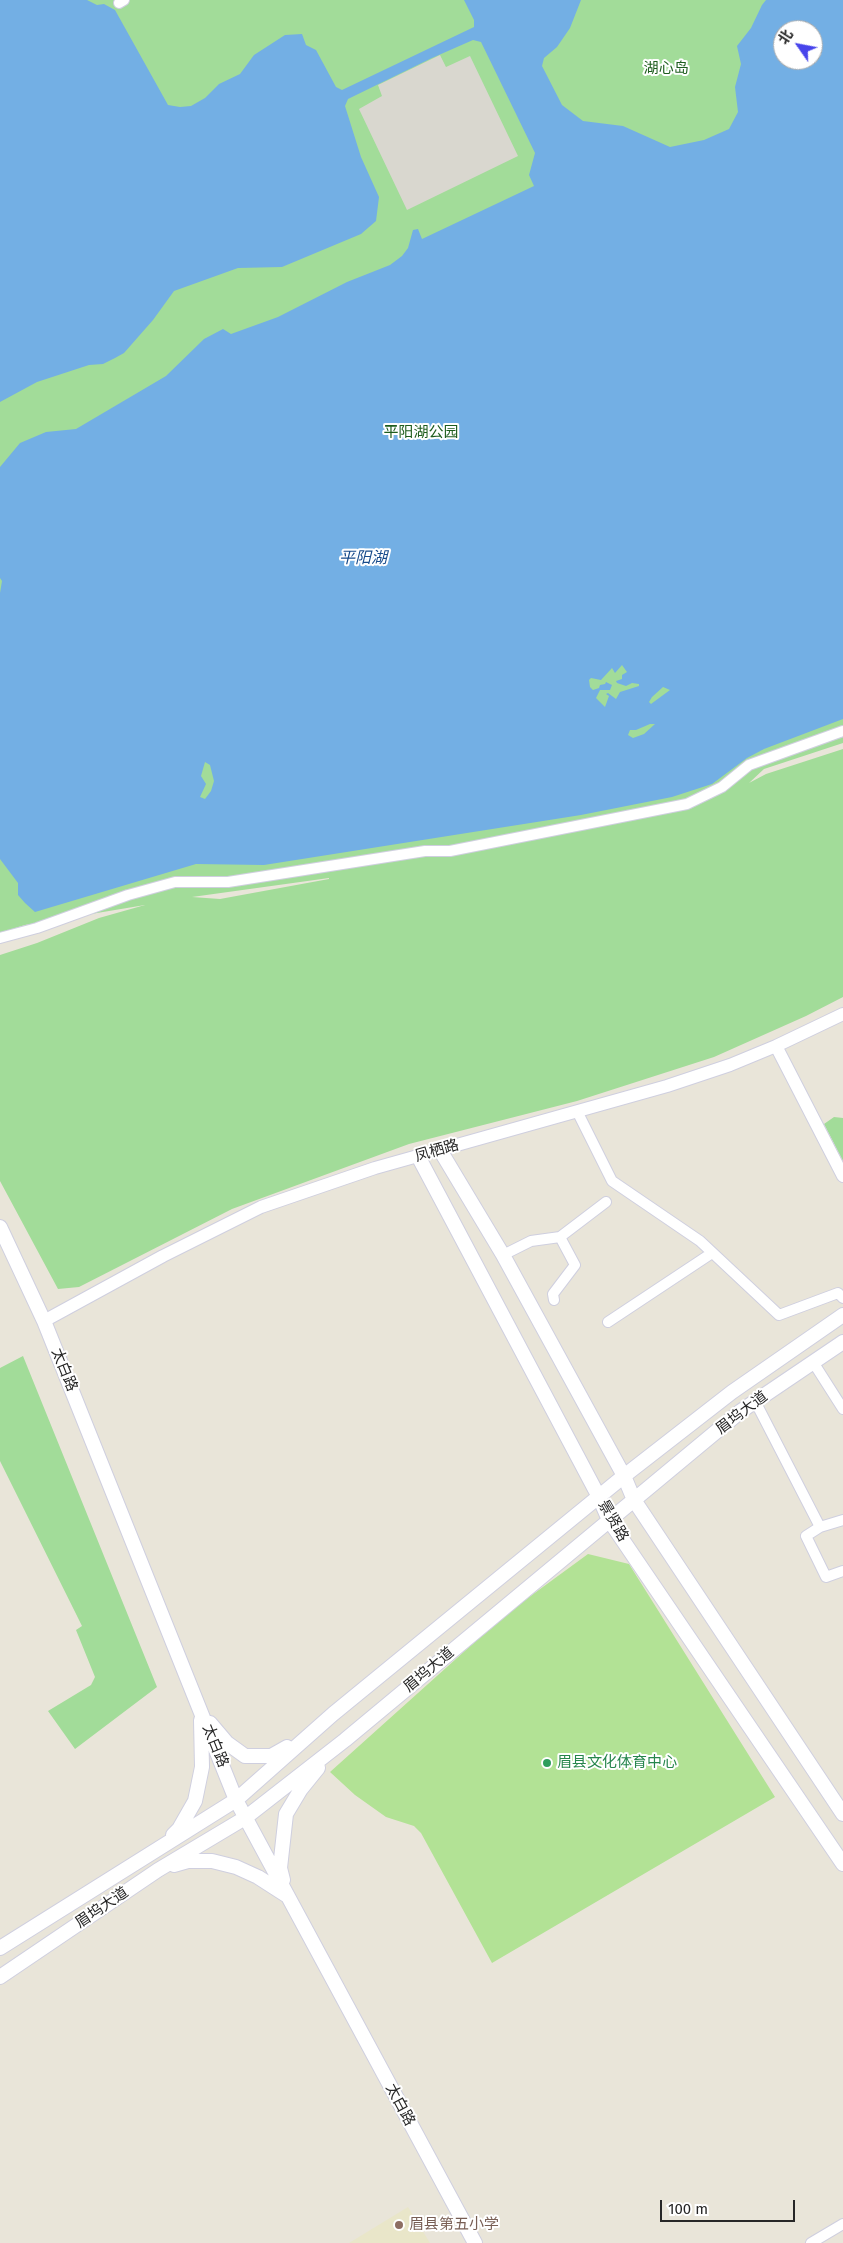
<!DOCTYPE html>
<html>
<head>
<meta charset="utf-8">
<style>
	body { margin:0 }
	#map { position:relative; width:843px; height:2243px; overflow:hidden; background:#e9e5d9; font-family:"Fira Sans","Noto Sans SC",sans-serif }
	canvas { display:block }
	.north { position:absolute; left:773px; top:20px; width:50px; height:50px; box-sizing:border-box; background:#fff; border:1px solid #a9a9a9; border-radius:50%; rotate:303deg; font-size:14px; font-weight:700; line-height:20px; text-align:center; color:#272727 }
	.north::after { content:''; display:block; margin:auto; width:18px; height:22px; background:#4744eb; clip-path:polygon(50% 0,100% 100%,50% 72%,0 100%) }
	.scale { position:absolute; left:660px; top:2200px; width:135px; height:22px; box-sizing:border-box; border:2px solid #272727; border-top:0; padding-left:6px; font-size:15px; line-height:18px; white-space:nowrap; color:#272727; -webkit-text-stroke:4px #fff; paint-order:stroke }
</style>
</head>
<body>
<div id="map">
<canvas width="843" height="2243"></canvas>
<div class="north">北</div>
<div class="scale">100 m</div>
</div>
<script>
const g = document.querySelector('canvas').getContext('2d');
g.lineJoin = 'round';
function fillPath(path, color) {
  g.fillStyle = color;
  g.fill(path, 'evenodd');
}
function toPath(rows) {
  const path = new Path2D();
  for (const r of rows) {
    path.moveTo(r[0], r[1]);
    for (let i = 2; i < r.length; i += 2) path.lineTo(r[i], r[i + 1]);
  }
  return path;
}
function strokePath(path, color, width, dash) {
  g.strokeStyle = color;
  g.lineWidth = width;
  g.lineCap = dash ? 'butt' : 'round';
  g.setLineDash(dash || []);
  g.stroke(path);
}
function label(font, color, halo, rows, align = 'center') {
  g.font = font + ' "Fira Sans","Noto Sans SC",sans-serif';
  g.lineWidth = 4;
  g.setLineDash([]);
  g.textBaseline = 'middle';
  g.strokeStyle = halo;
  g.fillStyle = color;
  for (const [text, x, y, turn = 0] of rows) {
    g.save();
    g.translate(x, y);
    g.rotate((+turn || 0) * Math.PI / 180);
    g.textAlign = isNaN(turn) ? turn : align;
    if (halo) g.strokeText(text, 0, 0);
    g.fillText(text, 0, 0);
    g.restore();
  }
}
const education = toPath([
	[408,2207,430,2243,349,2243]
]);
const green = toPath([
	[0,0,843,0,843,743,764,769,749,783,766,774,843,749,843,997,806,1016,714,1057,577,1101,409,1144,232,1209,79,1287,58,1289,0,1181,0,955,37,943,99,918,145,905,25,925,0,933],
	[783,30,813,30,813,60,783,60],
	[329,879,220,899,192,897,329,878],
	[834,1117,843,1118,843,1161,824,1124],
	[23,1356,157,1687,75,1749,48,1711,91,1685,95,1677,76,1630,82,1626,0,1461,0,1368]
]);
const pitch = toPath([
	[588,1554,629,1564,775,1797,492,1963,421,1833,414,1826,386,1817,355,1795,330,1772,506,1614]
]);
const plaza = toPath([
	[440,55,446,67,470,56,518,156,407,210,359,109,382,96,378,85]
]);
const water = toPath([
	[0,0,87,0,97,5,104,4,115,10,168,105,180,107,191,106,205,98,219,84,240,74,254,55,285,35,302,34,306,45,316,50,336,87,342,90,474,27,474,20,464,0,581,0,570,28,557,47,544,58,542,66,562,105,583,121,623,126,670,147,704,140,729,129,738,112,735,87,741,64,737,46,751,28,762,5,766,0,843,0,843,719,764,749,747,758,712,784,672,797,581,815,264,865,196,864,35,912,25,903,18,895,18,883,0,859,0,593,2,581,0,578,0,467,20,443,46,432,76,429,166,376,204,339,223,329,231,334,278,317,347,282,390,265,402,256,408,248,413,230,418,229,422,239,534,186,529,175,535,153,481,42,473,40,432,58,348,99,345,106,361,157,379,197,376,221,361,234,282,267,238,268,174,291,153,320,124,353,115,358,103,364,89,365,37,382,0,402],
	[783,30,813,30,813,60,783,60],
	[622,665,627,672,622,675,622,679,616,681,617,683,626,686,632,683,639,684,639,686,620,692,616,699,608,693,606,694,609,696,605,707,596,698,600,690,610,690,612,685,606,682,605,684,600,685,599,688,593,690,590,687,589,680,591,678,601,680,612,668,615,673],
	[663,687,670,690,651,704,649,702,652,697],
	[650,724,655,724,644,734,633,738,628,735,630,730,636,730],
	[205,762,210,765,214,781,211,791,205,799,200,797,206,784,201,776]
]);
const minor = toPath([
	[119,3,124,0],
	[0,938,37,928,128,895,175,882,228,882,425,851,450,851,687,804,722,787,749,765,843,731],
	[577,1111,612,1181,700,1241,779,1315,838,1293,843,1298],
	[503,1255,531,1241,560,1237,606,1202],
	[554,1300,553,1294,575,1265,560,1237],
	[608,1322,712,1253],
	[813,1362,843,1409],
	[755,1401,820,1527],
	[843,1520,820,1527,806,1536,826,1577,843,1571],
	[811,2243,843,2224]
]);
const tertiary = toPath([
	[776,1046,843,1176],
	[44,1321,163,1256,261,1207,375,1168,667,1086,730,1065,776,1046,843,1014]
]);
const secondary = toPath([
	[440,1150,503,1255,624,1476,634,1500,843,1814],
	[418,1156,599,1497,609,1520,843,1864],
	[0,1227,44,1321,236,1800,475,2243],
	[210,1723,227,1743,245,1756,271,1756,287,1747],
	[173,1835,179,1829,195,1801,202,1767,201,1720],
	[174,1865,188,1861,212,1861,236,1867,258,1877,286,1895],
	[283,1880,280,1868,286,1814,301,1789,318,1768],
	[0,1948,236,1800,333,1714,624,1476,732,1392,843,1315],
	[0,1977,158,1870,245,1818,345,1740,741,1411,843,1342]
]);
const markers = [
	[547,1763,5,"#2e9e5b"],
	[399,2225,5,"#8d6e63"]
];
const parkNames = [
	["湖心岛",666,69],
	["平阳湖公园",421,433]
];
const streetNames = [
	["凤栖路",437,1151,-16],
	["太白路",64,1370,68],
	["眉坞大道",742,1413,-37],
	["景贤路",613,1521,60],
	["眉坞大道",429,1670,-40],
	["太白路",215,1746,68],
	["眉坞大道",102,1908,-34],
	["太白路",400,2105,62]
];
const leisureNames = [
	["眉县文化体育中心",557,1763]
];
const educationNames = [
	["眉县第五小学",409,2225]
];
const waterNames = [
	["平阳湖",363,559]
];
fillPath(education, '#e9e6c9');
fillPath(green, '#a2dc99');
fillPath(pitch, '#b2e295');
fillPath(plaza, '#d9d7cf');
fillPath(water, '#73afe4');
strokePath(minor, '#cfcfdf', 12);
strokePath(tertiary, '#cfcfdf', 14);
strokePath(secondary, '#cfcfdf', 16);
strokePath(minor, '#fff', 10);
strokePath(tertiary, '#fff', 12);
strokePath(secondary, '#fff', 14);
for (const [x, y, r, color] of markers) {
  const dot = new Path2D();
  dot.arc(x, y, r, 0, 2 * Math.PI);
  g.fillStyle = color;
  g.fill(dot);
  strokePath(dot, '#fff', 2);
}
label('15px', '#1e5d1e', '#fff', parkNames);
label('15px', '#272727', '#fff', streetNames);
label('15px', '#27864d', '#fff', leisureNames, 'left');
label('15px', '#785e54', '#fff', educationNames, 'left');
label('italic 16px', '#174b8b', '#fff', waterNames);
</script>
</body>
</html>
